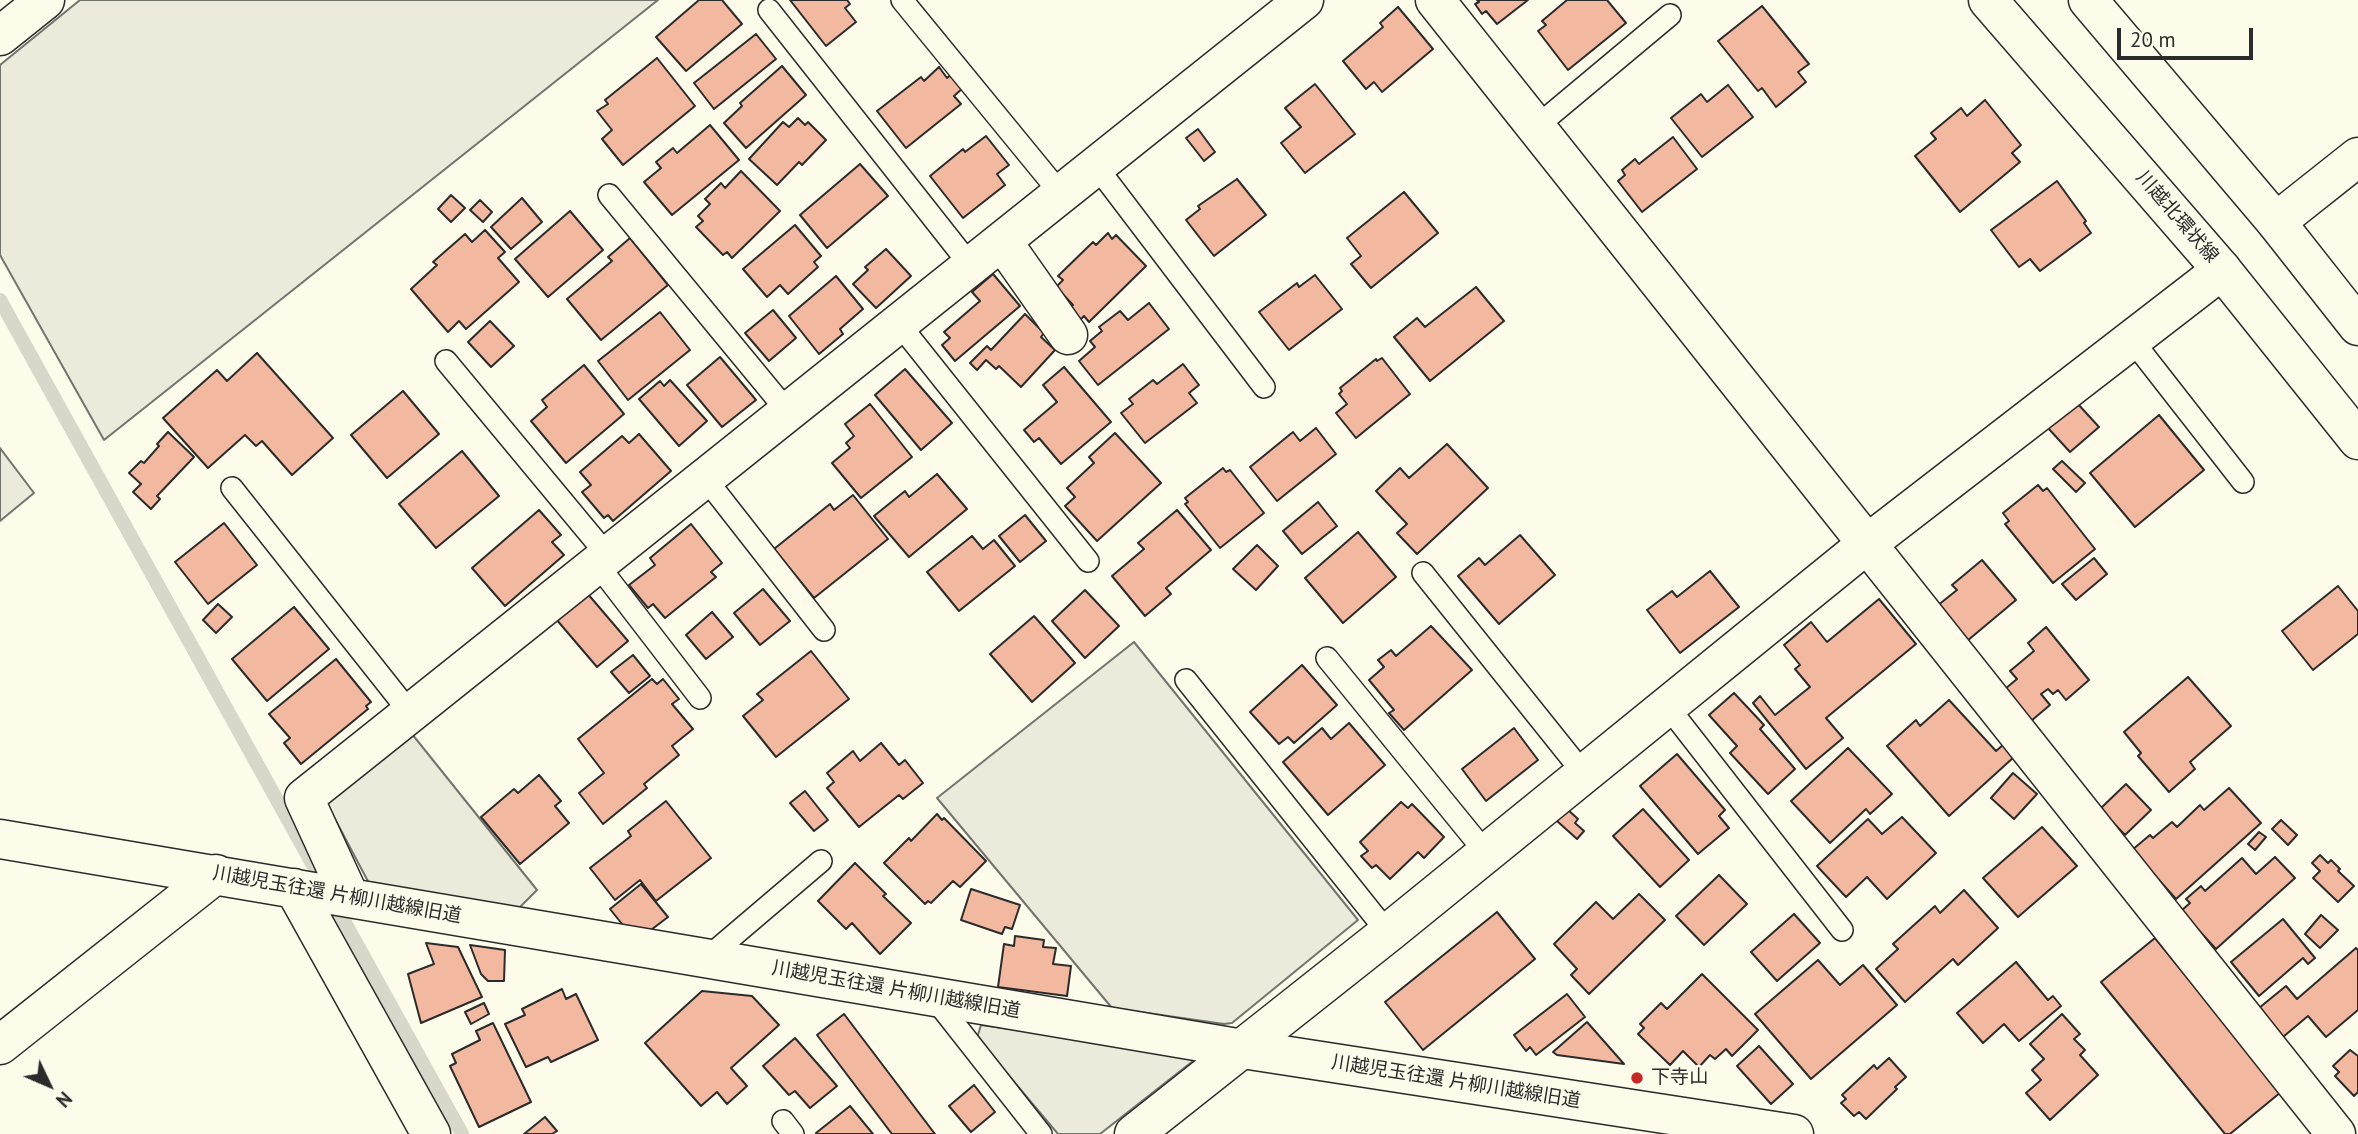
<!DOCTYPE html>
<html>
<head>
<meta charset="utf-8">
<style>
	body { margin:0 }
	#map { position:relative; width:2358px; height:1134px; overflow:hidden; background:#fdfbea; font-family:"PT Sans",sans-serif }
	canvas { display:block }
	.north { position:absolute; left:14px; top:1050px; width:70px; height:70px; -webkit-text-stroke:5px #fdfbea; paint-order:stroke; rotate:134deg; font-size:19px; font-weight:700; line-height:28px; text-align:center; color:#2b2b2b }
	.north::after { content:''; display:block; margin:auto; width:24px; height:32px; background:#2b2b2b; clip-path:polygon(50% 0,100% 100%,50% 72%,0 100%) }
	.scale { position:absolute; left:2117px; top:28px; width:136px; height:32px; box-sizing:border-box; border:4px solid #2b2b2b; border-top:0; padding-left:9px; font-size:21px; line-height:24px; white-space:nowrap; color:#2b2b2b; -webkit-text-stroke:5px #fdfbea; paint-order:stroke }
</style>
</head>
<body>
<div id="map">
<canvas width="2358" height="1134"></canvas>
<div class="north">N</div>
<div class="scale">20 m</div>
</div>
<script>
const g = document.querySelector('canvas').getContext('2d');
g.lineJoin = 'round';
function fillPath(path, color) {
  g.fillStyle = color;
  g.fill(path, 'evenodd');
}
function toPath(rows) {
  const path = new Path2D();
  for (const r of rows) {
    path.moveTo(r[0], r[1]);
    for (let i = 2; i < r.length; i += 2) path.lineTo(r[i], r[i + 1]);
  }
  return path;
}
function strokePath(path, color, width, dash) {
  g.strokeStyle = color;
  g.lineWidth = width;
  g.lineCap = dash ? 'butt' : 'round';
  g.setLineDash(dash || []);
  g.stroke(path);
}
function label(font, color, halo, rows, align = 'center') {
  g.font = font + ' "PT Sans","Noto Sans JP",sans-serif';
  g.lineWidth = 5;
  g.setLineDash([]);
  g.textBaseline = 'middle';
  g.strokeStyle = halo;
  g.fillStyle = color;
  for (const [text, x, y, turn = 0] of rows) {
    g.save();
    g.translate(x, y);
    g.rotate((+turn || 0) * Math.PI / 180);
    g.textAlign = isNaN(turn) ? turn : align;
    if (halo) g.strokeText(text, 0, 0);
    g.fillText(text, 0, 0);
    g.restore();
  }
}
const parking = toPath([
	[80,0,658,0,104,440,0,255,0,65,80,0],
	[0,448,34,493,0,521,0,448],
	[1134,642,1358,920,1232,1023,1224,1024,1112,1008,937,798,1134,642],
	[408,729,537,890,517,910,371,887,326,802,408,729],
	[981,1025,1189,1054,1193,1061,1100,1134,1058,1134,977,1038,981,1025]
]);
const stream = toPath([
	[0,300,462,1134]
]);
const building = toPath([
	[699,0,722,0,742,24,686,71,656,37,699,0],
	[790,0,847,0,850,4,845,8,856,22,826,46,790,0],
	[1477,0,1528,0,1497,24,1486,11,1482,14,1475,4,1479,2,1477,0],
	[1567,0,1607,0,1626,23,1568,70,1538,31,1546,25,1542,21,1567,0],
	[1762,6,1809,64,1798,72,1806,82,1776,107,1762,88,1758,91,1718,41,1762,6],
	[1398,7,1433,49,1382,92,1374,82,1366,89,1343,61,1383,27,1380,23,1398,7],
	[756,34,776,59,714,109,694,83,756,34],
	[657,58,695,106,623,165,602,139,612,130,597,111,608,104,605,100,657,58],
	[782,66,806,95,746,148,724,123,742,106,740,103,782,66],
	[939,67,947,78,953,73,964,87,954,96,961,104,906,148,877,111,921,77,924,81,939,67],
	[1315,84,1355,134,1305,173,1281,143,1301,127,1285,108,1315,84],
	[1728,85,1753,117,1702,157,1671,118,1701,94,1707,102,1728,85],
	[1985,100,2021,145,2012,153,2020,162,1960,212,1915,156,1936,139,1931,133,1961,108,1967,116,1985,100],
	[798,118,805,125,808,122,826,140,802,165,799,162,777,185,749,159,783,122,789,127,798,118],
	[710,125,739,160,672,215,644,182,661,168,656,162,673,148,677,153,710,125],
	[1198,129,1215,152,1204,161,1186,138,1198,129],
	[986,136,1009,165,997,174,1005,185,963,218,930,176,963,149,965,152,986,136],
	[1673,137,1697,169,1642,212,1618,181,1625,175,1622,170,1635,159,1639,164,1673,137],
	[860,164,888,196,827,248,800,215,860,164],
	[741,171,780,211,732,258,727,252,723,255,696,227,703,221,698,216,710,204,705,199,721,183,725,188,741,171],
	[1237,179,1266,215,1214,256,1186,220,1200,209,1198,206,1237,179],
	[2057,181,2086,221,2084,223,2091,233,2040,271,2030,259,2019,267,1991,230,2057,181],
	[1404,192,1438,233,1371,288,1351,264,1361,256,1347,238,1404,192],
	[451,195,465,208,451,222,438,209,451,195],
	[522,198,542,222,511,249,491,227,522,198],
	[480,200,492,212,483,222,470,210,480,200],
	[570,211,603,250,548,297,515,259,570,211],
	[795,225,821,256,814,262,818,267,788,294,780,285,767,297,743,269,795,225],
	[485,230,505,252,498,258,519,282,466,329,459,321,448,332,411,289,437,265,433,262,465,234,472,242,485,230],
	[1108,233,1112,239,1116,235,1146,266,1089,322,1084,316,1079,321,1068,310,1073,305,1056,287,1063,280,1058,276,1093,242,1096,245,1108,233],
	[630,238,668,285,601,340,567,299,612,261,608,257,630,238],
	[886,249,911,276,876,308,853,284,868,270,865,267,886,249],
	[993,274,1020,306,955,361,942,345,950,338,944,332,980,301,972,292,993,274],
	[1315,275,1342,309,1289,350,1259,312,1297,283,1299,287,1315,275],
	[836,276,863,309,840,329,843,334,819,354,789,316,836,276],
	[1476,287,1504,321,1430,381,1394,337,1417,318,1425,327,1476,287],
	[1149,303,1169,329,1098,385,1079,361,1095,347,1090,341,1102,331,1099,327,1120,311,1128,320,1149,303],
	[773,310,796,338,769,361,745,333,773,310],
	[660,312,690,350,628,400,598,361,660,312],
	[1025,314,1044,333,1041,337,1055,350,1021,387,999,366,996,369,986,360,977,370,970,363,987,346,991,350,1025,314],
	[490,321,514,346,491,367,468,342,490,321],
	[257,353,333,438,292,475,262,441,256,446,245,435,208,468,163,418,217,370,227,381,257,353],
	[720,357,756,400,722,427,687,385,720,357],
	[1382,358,1410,394,1356,438,1336,413,1347,404,1339,394,1342,391,1340,388,1376,359,1377,361,1382,358],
	[1183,364,1199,385,1189,393,1197,403,1145,443,1121,413,1133,404,1129,399,1153,380,1157,384,1183,364],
	[584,365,624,414,566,463,531,421,547,407,542,400,584,365],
	[1064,367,1111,422,1061,464,1039,438,1034,442,1024,430,1057,402,1043,385,1064,367],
	[905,369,952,423,921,450,875,395,905,369],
	[670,380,707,421,679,446,639,399,660,381,664,386,670,380],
	[403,391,439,434,387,478,351,435,403,391],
	[2077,403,2099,427,2070,452,2048,428,2077,403],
	[870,404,912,457,861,498,832,463,850,448,846,443,854,436,845,424,870,404],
	[2159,415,2204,470,2135,527,2090,473,2159,415],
	[1316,428,1336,454,1277,501,1250,467,1293,432,1300,441,1316,428],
	[168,432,194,457,157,496,160,499,151,509,133,492,141,484,129,473,141,461,144,463,159,446,157,444,168,432],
	[1115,433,1161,483,1097,541,1065,506,1075,497,1067,488,1094,463,1089,457,1115,433],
	[639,434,671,471,613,521,608,515,604,518,582,492,591,485,580,472,622,436,629,443,639,434],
	[1447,444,1488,488,1417,554,1397,533,1407,524,1376,491,1400,468,1409,478,1447,444],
	[462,451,499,496,436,548,399,504,462,451],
	[2062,461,2085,483,2076,492,2053,469,2062,461],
	[1223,468,1226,472,1230,470,1264,513,1220,548,1185,504,1188,502,1185,498,1223,468],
	[937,474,967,509,909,557,874,516,905,491,909,497,937,474],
	[2038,485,2043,491,2047,488,2095,549,2053,583,2005,524,2009,521,2003,513,2038,485],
	[853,495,888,539,814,598,774,549,830,504,834,510,853,495],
	[1318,502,1337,526,1302,554,1283,531,1318,502],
	[539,510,561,535,552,542,564,555,505,606,472,568,539,510],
	[1177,510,1211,550,1166,588,1171,594,1145,616,1112,576,1144,549,1138,543,1177,510],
	[1025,515,1046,541,1020,562,999,536,1025,515],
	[224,523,257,565,208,604,175,562,224,523],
	[691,524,722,563,711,572,716,577,665,618,653,604,648,608,629,585,655,565,650,558,691,524],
	[1358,532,1396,577,1343,623,1305,578,1358,532],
	[1520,535,1555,575,1499,624,1458,576,1479,558,1485,565,1520,535],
	[972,536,983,549,994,540,1015,566,959,611,927,572,972,536],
	[1257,545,1278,566,1256,590,1233,569,1257,545],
	[2094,558,2107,574,2076,600,2062,584,2094,558],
	[1982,560,2016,600,1967,641,1937,606,1957,590,1952,585,1982,560],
	[1710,571,1739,607,1680,653,1647,610,1672,591,1677,597,1710,571],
	[2338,586,2358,611,2358,634,2313,670,2282,631,2338,586],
	[763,589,790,621,760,645,734,613,763,589],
	[1085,590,1119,626,1085,658,1052,621,1085,590],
	[587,593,628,641,597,667,556,619,587,593],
	[1879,599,1916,644,1826,718,1843,738,1806,769,1753,703,1760,696,1775,715,1810,687,1795,669,1800,665,1784,645,1811,622,1827,642,1879,599],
	[218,604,232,617,216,633,203,620,218,604],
	[294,607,329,649,267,701,232,659,294,607],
	[712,612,733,637,706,659,686,635,712,612],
	[1034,616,1075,663,1032,702,990,654,1034,616],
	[1431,626,1472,670,1404,730,1389,713,1394,710,1369,680,1384,667,1378,660,1391,650,1396,656,1431,626],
	[2046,627,2089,680,2066,700,2058,690,2053,694,2048,689,2041,694,2050,705,2031,721,2005,689,2017,679,2010,671,2034,651,2028,643,2046,627],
	[811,651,849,699,776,757,743,716,763,700,757,694,811,651],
	[633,655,650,676,629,693,611,672,633,655],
	[336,659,371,702,366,706,368,709,301,764,284,743,290,738,269,714,336,659],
	[1302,665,1337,705,1294,743,1288,737,1279,744,1250,712,1302,665],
	[2188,677,2231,726,2190,762,2195,769,2169,792,2138,756,2141,753,2124,732,2188,677],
	[652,679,657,684,663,679,679,699,672,704,693,729,672,746,679,755,644,784,647,788,603,824,579,793,604,773,578,739,652,679],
	[1734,693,1764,725,1760,729,1795,769,1768,794,1730,753,1737,746,1709,715,1734,693],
	[1949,700,1996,751,2003,745,2014,757,1949,816,1887,746,1916,720,1920,726,1949,700],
	[1349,723,1385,765,1328,815,1283,762,1322,728,1331,739,1349,723],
	[1514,728,1538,760,1486,801,1462,769,1514,728],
	[881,743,899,765,905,760,923,783,903,799,899,795,859,827,827,788,834,782,827,773,853,751,860,761,881,743],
	[1848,748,1892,794,1870,814,1866,809,1830,843,1791,801,1848,748],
	[1677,754,1725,810,1719,816,1729,828,1698,854,1640,786,1677,754],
	[2013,773,2037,794,2014,819,1991,798,2013,773],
	[539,775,561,801,555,806,569,823,520,864,481,817,514,789,518,793,539,775],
	[2126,784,2151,810,2125,835,2100,809,2126,784],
	[2229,788,2261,823,2176,899,2132,850,2150,835,2153,838,2172,822,2177,827,2200,805,2204,810,2229,788],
	[805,791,828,820,814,831,790,803,805,791],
	[666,801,711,858,656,901,640,880,615,900,590,868,631,836,628,831,666,801],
	[1401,802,1408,808,1412,804,1444,837,1424,858,1418,852,1390,879,1376,865,1372,868,1361,856,1368,851,1360,842,1401,802],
	[1567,809,1578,819,1575,823,1584,831,1577,839,1557,821,1567,809],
	[1643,809,1689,860,1660,887,1613,836,1643,809],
	[937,814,942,820,944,818,986,861,960,887,953,881,931,903,928,901,925,904,884,863,909,838,911,841,937,814],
	[1902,817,1936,853,1887,899,1867,877,1846,897,1817,866,1868,819,1882,834,1902,817],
	[2281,820,2297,835,2288,845,2272,829,2281,820],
	[2042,827,2077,866,2018,917,1983,878,2042,827],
	[2259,832,2266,837,2255,850,2248,844,2259,832],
	[2320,855,2328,863,2331,860,2340,869,2338,871,2354,886,2338,902,2313,878,2320,871,2312,863,2320,855],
	[2275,857,2295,878,2216,949,2181,911,2190,903,2186,899,2201,886,2205,891,2242,858,2256,874,2275,857],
	[855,863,886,894,883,896,911,923,880,954,852,923,846,929,818,901,855,863],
	[1719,875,1747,904,1704,945,1676,916,1719,875],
	[641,884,668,917,647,933,626,929,610,909,641,884],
	[971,889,1020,905,1012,929,1005,927,1002,934,961,920,971,889],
	[1964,890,1998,928,1958,965,1953,959,1905,1002,1876,969,1898,949,1893,944,1935,906,1940,913,1964,890],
	[1639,894,1665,920,1589,994,1571,975,1577,969,1554,944,1596,902,1613,919,1639,894],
	[1497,912,1535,959,1423,1050,1385,1002,1497,912],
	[1794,914,1820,943,1777,981,1751,952,1794,914],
	[2321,915,2338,930,2320,948,2305,934,2321,915],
	[2283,919,2315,958,2308,964,2303,958,2259,996,2231,962,2283,919],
	[1015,936,1044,940,1043,947,1056,948,1053,964,1071,966,1067,996,998,987,1004,944,1014,946,1015,936],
	[2155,938,2281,1092,2230,1134,2225,1134,2101,982,2155,938],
	[426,943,458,947,482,997,421,1023,408,974,434,964,426,943],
	[470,945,505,950,504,981,488,981,481,974,470,945],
	[2356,948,2358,950,2358,1010,2326,1037,2308,1016,2283,1037,2259,1008,2286,986,2297,999,2356,948],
	[1818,960,1840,985,1863,965,1897,1005,1811,1079,1755,1014,1818,960],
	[2016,962,2048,1000,2053,996,2061,1006,2019,1041,2004,1024,1983,1043,1957,1013,2016,962],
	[1702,974,1758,1030,1732,1056,1726,1049,1715,1059,1710,1055,1699,1067,1683,1051,1670,1065,1638,1034,1644,1028,1640,1024,1661,1003,1667,1009,1702,974],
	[562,989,566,999,576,994,598,1040,551,1062,548,1057,526,1067,505,1024,525,1015,522,1009,562,989],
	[702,991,752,996,779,1025,731,1068,747,1086,727,1104,717,1092,701,1106,645,1043,702,991],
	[1567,994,1585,1017,1536,1055,1530,1047,1526,1051,1514,1035,1567,994],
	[484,1003,489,1014,471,1024,465,1012,484,1003],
	[844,1014,935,1134,892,1134,817,1035,844,1014],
	[2062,1014,2080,1034,2074,1039,2085,1050,2080,1055,2098,1075,2050,1120,2026,1093,2041,1080,2032,1070,2044,1059,2030,1044,2062,1014],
	[1587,1022,1624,1064,1557,1055,1553,1052,1587,1022],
	[493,1023,531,1102,479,1127,450,1066,456,1063,452,1054,480,1040,476,1031,493,1023],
	[795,1038,837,1086,810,1108,795,1091,789,1095,763,1066,795,1038],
	[1759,1046,1793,1084,1771,1104,1737,1066,1759,1046],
	[2350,1050,2358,1056,2358,1092,2354,1096,2335,1076,2339,1072,2333,1066,2350,1050],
	[1889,1058,1906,1077,1895,1087,1897,1089,1866,1119,1859,1112,1854,1116,1841,1103,1846,1099,1842,1095,1874,1065,1877,1069,1889,1058],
	[974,1085,995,1112,971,1132,949,1106,974,1085],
	[850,1106,873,1134,817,1134,816,1133,850,1106],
	[545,1117,557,1131,552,1134,524,1134,545,1117]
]);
const lane = toPath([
	[902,0,1061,194],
	[769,10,971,266],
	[1536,127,1670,15],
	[1096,166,1264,387],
	[609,195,788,412],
	[899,324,1088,561],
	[2132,340,2243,482],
	[446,361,608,556],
	[705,478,824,630],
	[232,488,411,714],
	[597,564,700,698],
	[1423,573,1584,774],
	[1327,658,1486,853],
	[1186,680,1388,933],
	[1668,707,1842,930],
	[707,958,821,861],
	[934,998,1041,1134],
	[783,1121,793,1134]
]);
const street = toPath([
	[1435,0,2336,1134],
	[0,36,45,0],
	[2276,222,2358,157],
	[1002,241,1068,335],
	[0,839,1243,1049,1794,1134],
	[294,888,431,1134],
	[350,898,304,798,1304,0],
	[0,1045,216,874],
	[1134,1134,1388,933,1867,544,2222,270]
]);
const secondary = toPath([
	[1988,0,2222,270,2358,440],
	[2088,0,2276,222,2358,326]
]);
const markers = [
	[1637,1078,7,"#c62828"]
];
const streetNames = [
	["川越北環状線",2177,217,49],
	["川越児玉往還 片柳川越線旧道",337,895,10],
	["川越児玉往還 片柳川越線旧道",896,990,10],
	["川越児玉往還 片柳川越線旧道",1456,1082,9]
];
const poiNames = [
	["下寺山",1651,1078]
];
fillPath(parking, '#eceadb');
strokePath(parking, '#74746e', 2);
strokePath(stream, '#d8d7c9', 14);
fillPath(building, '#f2b8a0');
strokePath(building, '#2b2b2b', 2);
strokePath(lane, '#2b2b2b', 24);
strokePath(street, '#2b2b2b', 41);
strokePath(secondary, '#2b2b2b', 41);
strokePath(lane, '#fdfbea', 21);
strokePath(street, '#fdfbea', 38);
strokePath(secondary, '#fdfbea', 38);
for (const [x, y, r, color] of markers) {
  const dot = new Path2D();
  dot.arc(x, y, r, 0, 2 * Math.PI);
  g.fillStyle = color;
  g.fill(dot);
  strokePath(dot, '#fdfbea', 2.5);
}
label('19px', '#2b2b2b', '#fdfbea', streetNames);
label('19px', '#2b2b2b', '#fdfbea', poiNames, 'left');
</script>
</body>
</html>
